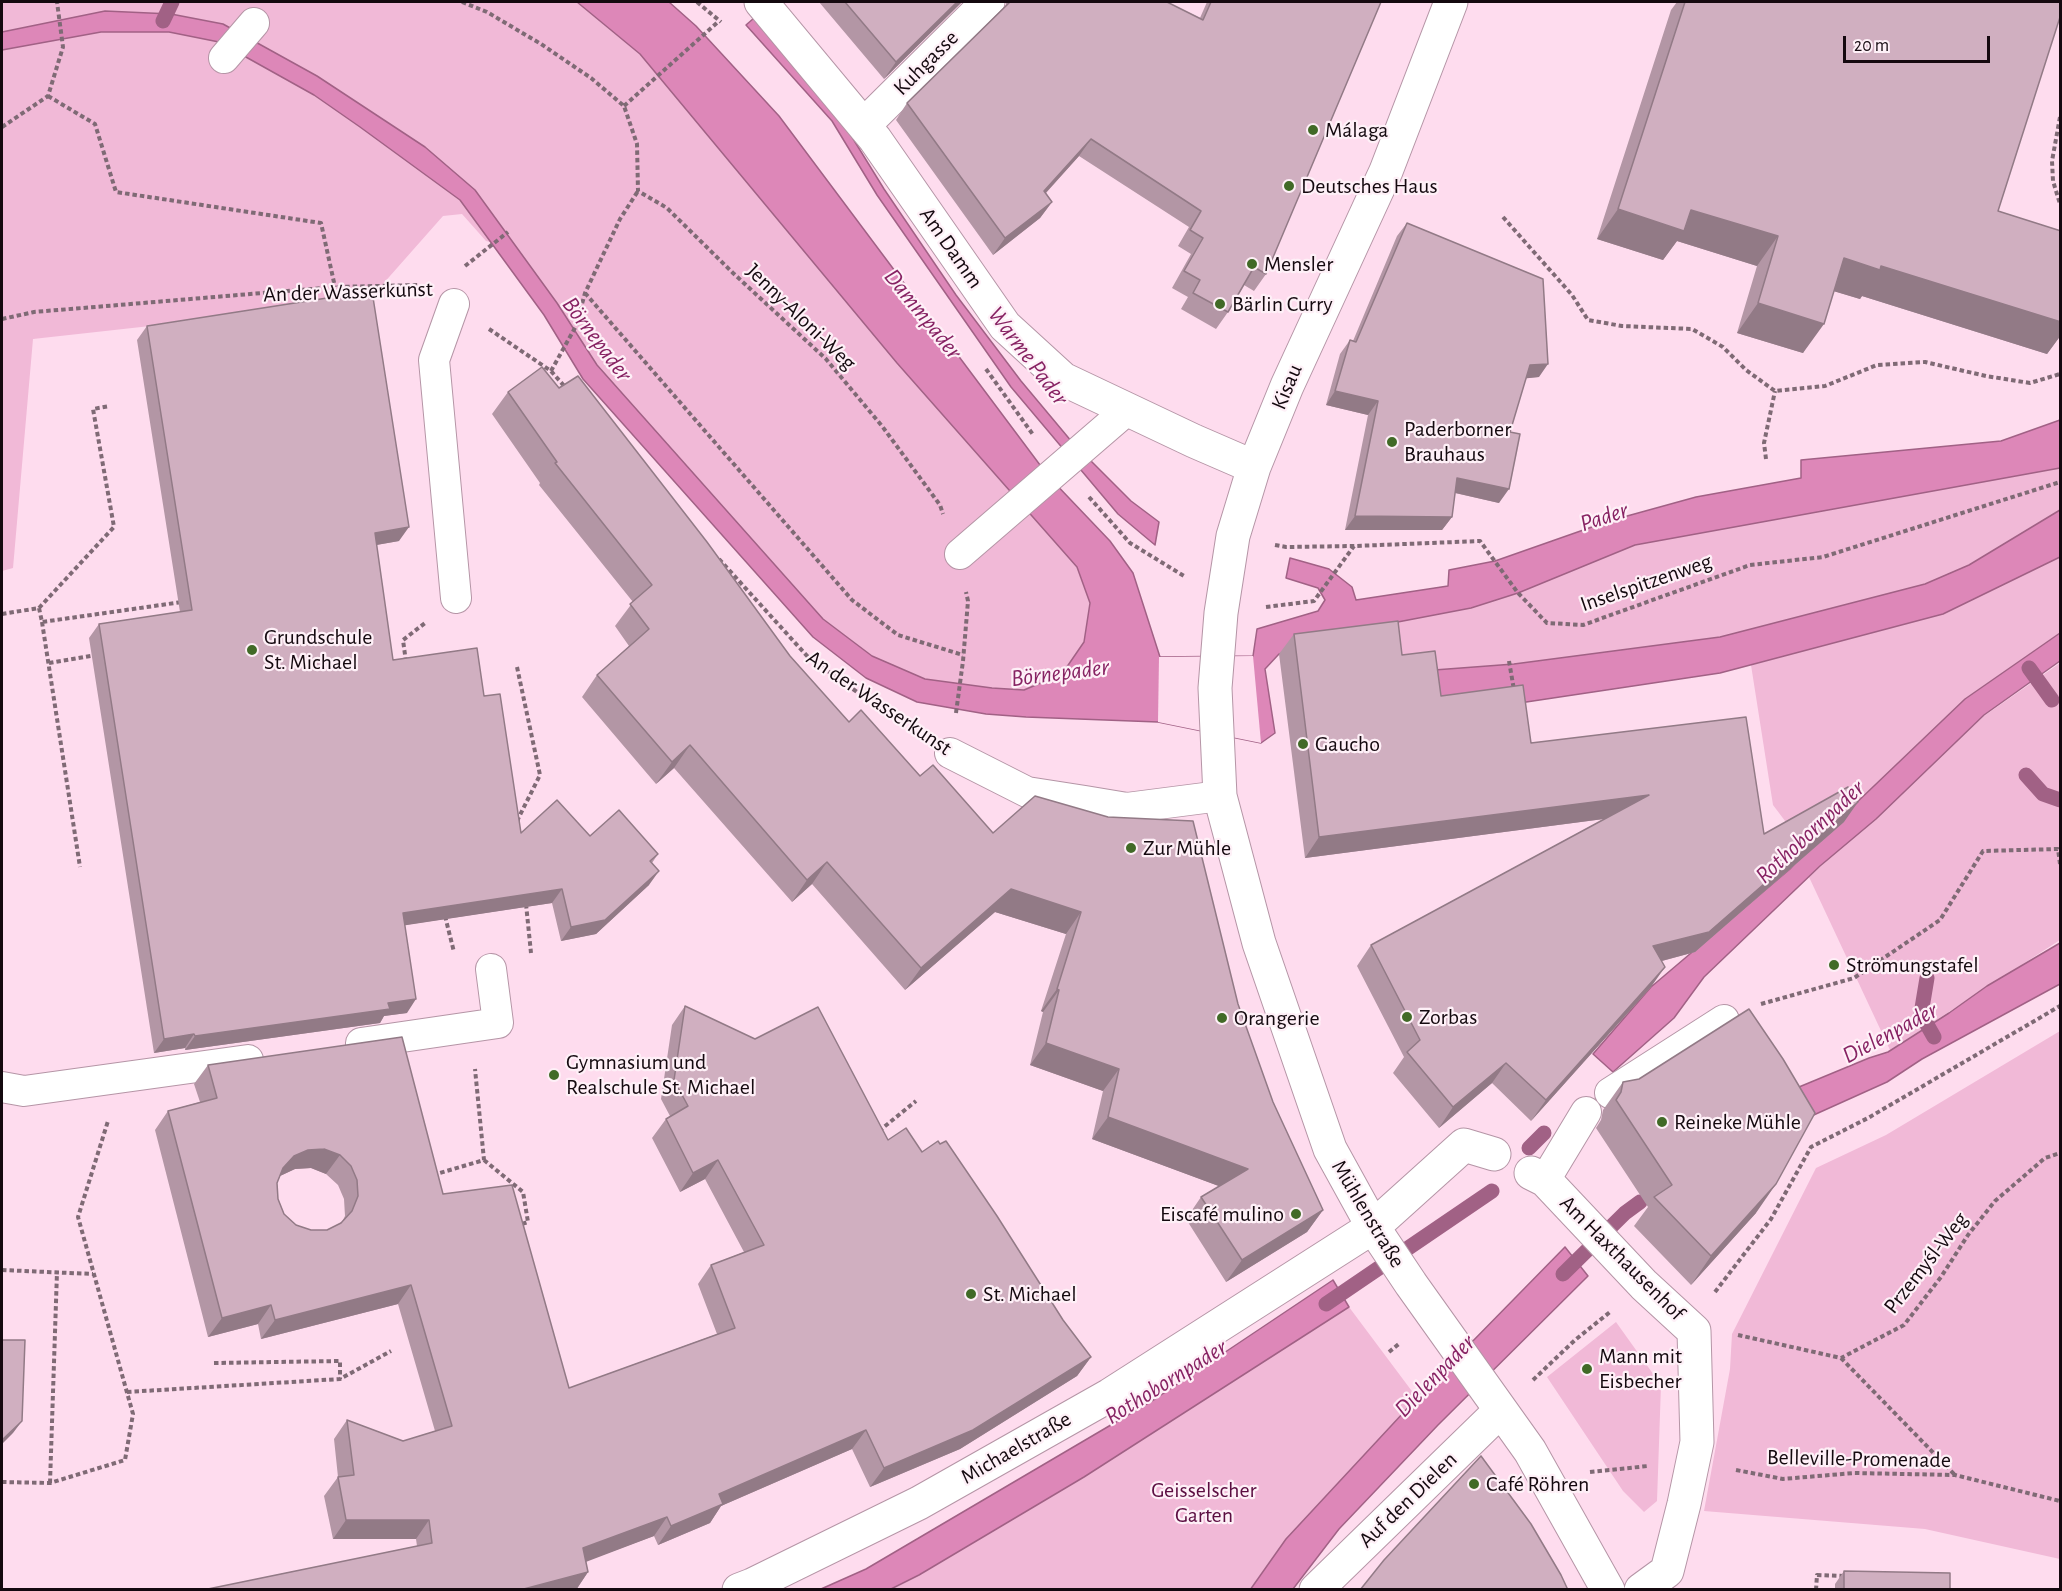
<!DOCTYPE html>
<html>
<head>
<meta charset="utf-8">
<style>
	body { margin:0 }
	#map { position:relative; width:2062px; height:1591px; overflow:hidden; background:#fedcee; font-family:"Alegreya Sans",sans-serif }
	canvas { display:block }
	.frame { position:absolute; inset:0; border:3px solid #14090f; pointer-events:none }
	.scale { position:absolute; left:1843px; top:36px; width:147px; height:27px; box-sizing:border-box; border:3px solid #14090f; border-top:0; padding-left:8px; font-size:18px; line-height:21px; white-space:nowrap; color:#14090f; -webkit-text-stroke:4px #fef0f7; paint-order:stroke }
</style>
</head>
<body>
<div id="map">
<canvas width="2062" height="1591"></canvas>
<div class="frame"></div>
<div class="scale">20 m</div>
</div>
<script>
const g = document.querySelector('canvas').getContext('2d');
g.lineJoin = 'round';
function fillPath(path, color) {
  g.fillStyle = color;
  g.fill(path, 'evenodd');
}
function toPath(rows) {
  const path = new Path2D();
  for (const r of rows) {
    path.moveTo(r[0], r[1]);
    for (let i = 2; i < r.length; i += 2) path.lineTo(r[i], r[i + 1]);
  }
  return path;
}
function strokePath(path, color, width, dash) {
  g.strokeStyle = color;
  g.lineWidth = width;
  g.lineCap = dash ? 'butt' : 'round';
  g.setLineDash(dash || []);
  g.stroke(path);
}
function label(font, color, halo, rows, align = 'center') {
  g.font = font + ' "Alegreya Sans",sans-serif';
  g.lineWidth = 4.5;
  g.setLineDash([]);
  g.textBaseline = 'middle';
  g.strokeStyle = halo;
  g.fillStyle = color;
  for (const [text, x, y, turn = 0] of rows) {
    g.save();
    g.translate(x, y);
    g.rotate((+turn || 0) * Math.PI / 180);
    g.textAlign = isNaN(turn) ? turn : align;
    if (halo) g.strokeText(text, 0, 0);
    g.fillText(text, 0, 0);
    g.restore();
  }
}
const green = toPath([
	[2,2,577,2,640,54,897,363,1077,567,1090,603,1084,642,1062,674,1024,690,992,688,925,679,872,656,823,619,597,365,514,248,486,241,462,214,443,216,367,302,33,339,13,568,2,571],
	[2060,468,2060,510,1969,565,1925,584,1720,637,1514,664,1388,675,1382,625,1471,608,1518,593,1635,545],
	[2060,557,2060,633,1965,699,1807,850,1773,805,1751,665,1943,614],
	[2060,663,2060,940,1890,1050,1809,877,1984,716],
	[2060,1031,2060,1559,1925,1529,1704,1511,1730,1369,1732,1334,1816,1168,1886,1135],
	[1349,1307,1417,1398,1286,1539,1250,1589,891,1590,919,1575,1084,1477],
	[1616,1322,1661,1385,1657,1501,1644,1512,1623,1491,1547,1377]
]);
const water = toPath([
	[577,2,669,2,696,26,779,116,1049,477,1110,541,1133,573,1160,657,1253,656,1257,629,1318,611,1325,600,1318,588,1286,578,1290,558,1329,569,1352,587,1356,600,1448,586,1449,570,1495,561,1609,521,1696,497,1801,478,1801,460,2001,441,2060,420,2060,468,1635,545,1518,593,1471,608,1382,625,1279,654,1265,669,1275,733,1261,743,1158,722,1026,717,986,714,917,702,866,678,813,637,583,379,544,315,460,200,360,127,314,95,219,42,169,32,101,32,2,50,2,32,105,11,171,14,223,24,317,76,425,147,475,190,557,303,597,365,823,619,872,656,925,679,992,688,1024,690,1062,674,1084,642,1090,603,1077,567,897,363,640,54,577,2],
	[754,18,839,116,884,189,956,295,1021,381,1072,442,1131,501,1159,522,1155,545,1118,514,1011,387,877,195,832,121,746,25,754,18],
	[2060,510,2060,557,1943,614,1720,673,1426,717,1421,671,1514,664,1720,637,1925,584,1969,565,2060,510],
	[2060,633,2060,661,1984,715,1876,819,1820,866,1704,977,1674,1018,1613,1072,1593,1054,1651,987,1790,869,1807,850,1965,699,2060,633],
	[2060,943,2060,984,1922,1059,1887,1082,1787,1127,1770,1099,1869,1058,1888,1052,1949,1013,1987,986,2060,943],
	[1565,1247,1588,1276,1438,1425,1339,1529,1293,1589,1250,1590,1286,1539,1417,1398,1565,1247],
	[1333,1280,1349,1307,1084,1477,919,1575,891,1589,821,1589,866,1569,1155,1399,1333,1280]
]);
const pier = toPath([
	[1253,656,1261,743,1158,722,1159,657]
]);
const stream = toPath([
	[163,21,172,2],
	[2029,668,2052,700],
	[2026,775,2043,794,2060,800],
	[1927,978,1921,1014,1934,1037],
	[1529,1148,1544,1133],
	[1563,1274,1625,1213,1640,1202],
	[1326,1304,1492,1191]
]);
const path = toPath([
	[462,2,487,12,541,44,591,78,624,106,637,144,638,191,667,208,733,273,826,359,882,426,940,505,943,514],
	[697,2,721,22],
	[48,96,95,124,116,192,321,223,335,287],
	[624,106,719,21],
	[2060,117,2052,161,2053,181,2060,204],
	[2,127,48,96,63,47,57,2],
	[1503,217,1572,295,1588,320,1622,326,1692,329,1723,347,1746,370,1775,391,1825,386,1877,365,1925,362,1986,376,2030,383,2060,374],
	[465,266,508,232],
	[585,293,852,600,898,635,963,655],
	[2,319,34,312,335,287,418,285],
	[489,329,551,371,566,388],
	[986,369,1034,436],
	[551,371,576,326,585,293,620,219,638,191],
	[1766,459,1764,443,1775,391],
	[1089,497,1130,543,1184,576],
	[1275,545,1286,547,1355,546,1480,541,1518,593,1547,623,1583,625,1750,565,1823,557,2060,482],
	[719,559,808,657,916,734],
	[1266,607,1314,601,1354,546],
	[39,608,114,527,93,409,110,406],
	[2,614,39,608,42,622,182,602],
	[42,622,80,867],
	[1509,661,1514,690],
	[406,662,403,640,425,623],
	[49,663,96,655],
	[517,667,540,775,518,819,518,822],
	[956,713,963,661,968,601,966,592],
	[526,904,531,953],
	[445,916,454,952],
	[1761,1004,1854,978,1940,920,1983,851,2058,849,2060,864],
	[879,1131,916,1101],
	[484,1160,523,1192,528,1222,519,1225],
	[433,1175,484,1160,475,1069],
	[2,1270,93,1274],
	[1715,1292,1771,1219,1811,1147,1868,1118,2060,1006],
	[1738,1335,1841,1358,1904,1325,1941,1277,1968,1235,1995,1201,2045,1158,2060,1153],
	[1389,1352,1400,1343],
	[1841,1358,1955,1475],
	[214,1363,340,1361,340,1379],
	[1533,1380,1575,1340,1610,1312],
	[127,1392,340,1379,391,1351],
	[1736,1470,1783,1479,1854,1473,1955,1475,2060,1501],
	[1590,1472,1648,1466],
	[2,1482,50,1483,125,1460,133,1414,78,1217,108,1121],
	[50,1483,57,1272],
	[1816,1590,1817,1575,1845,1576]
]);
const lane = toPath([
	[224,58,254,23],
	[454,304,434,360,456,598],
	[960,554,1127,410],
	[950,753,1027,792,1085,801,1127,808,1220,796],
	[361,1043,498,1023,491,969],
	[2,1087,24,1091,248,1060],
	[1610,1093,1724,1020],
	[1545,1180,1586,1112]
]);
const street = toPath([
	[761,2,875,139,1005,326,1063,379,1194,441,1254,467],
	[1451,2,1386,171,1287,386,1254,467,1233,536,1221,613,1215,688,1220,796,1259,943,1330,1149,1373,1227,1411,1284,1530,1451,1608,1590],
	[864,125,988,2],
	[1531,1173,1545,1180,1644,1285,1694,1331,1697,1442,1684,1504,1667,1571,1641,1590],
	[739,1590,752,1585,919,1503,1110,1395,1373,1227,1464,1145,1494,1154],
	[1316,1590,1500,1411]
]);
const wall = toPath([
	[819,2,962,2,884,79],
	[1006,2,1167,2,1200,18,1207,2,1381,2,1266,274,1254,291,1244,285,1228,312,1216,329,1181,309,1188,297,1172,288,1191,254,1178,246,1189,227,1079,156,1046,193,1052,202,1040,218,993,255,896,120,907,103,1006,5],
	[1677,2,2061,2,1998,211,2061,231,2061,335,2047,354,1862,296,1860,299,1834,291,1803,353,1737,333,1757,266,1677,241,1663,260,1597,239,1671,10],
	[1407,223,1539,377,1526,378,1510,432,1499,503,1455,493,1452,517,1442,530,1345,530,1368,415,1326,405,1340,354,1350,340,1353,341,1397,236],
	[147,326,399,541,376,545,393,660,484,696,521,833,590,836,658,854,652,863,649,885,596,934,561,941,552,903,405,925,407,1013,384,1016,380,1023,185,1050,185,1048,154,1053,89,638,99,624,180,612,137,340],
	[508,392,790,656,849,722,993,833,1238,1004,1273,1102,1323,1210,1307,1232,1226,1282,1186,1219,1201,1197,1219,1186,1092,1139,1103,1091,1030,1065,1043,1012,1041,1011,1066,934,995,912,905,990,812,884,792,902,674,768,656,784,582,697,597,675,629,646,615,626,633,602,539,485,540,483,492,414],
	[1294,634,1402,655,1441,696,1531,743,1764,834,1844,822,1695,952,1662,961,1651,987,1531,1121,1492,1083,1439,1128,1393,1073,1404,1057,1357,966,1371,945,1604,819,1305,858,1279,654],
	[685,1006,888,1140,922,1152,1063,1320,1091,1357,1077,1376,960,1449,870,1487,852,1449,721,1506,710,1523,658,1545,654,1536,586,1561,588,1572,576,1590,203,1590,417,1546,416,1539,333,1539,324,1496,338,1477,334,1439,347,1420,403,1441,435,1431,398,1304,261,1339,258,1324,208,1337,155,1130,168,1111,200,1102,194,1084,208,1065,443,1194,569,1388,717,1334,698,1284,711,1265,744,1252,705,1179,680,1192,652,1138,666,1119,670,1116,661,1099,672,1025],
	[311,1168,326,1174,338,1185,344,1199,345,1216,342,1222,327,1230,311,1230,296,1225,284,1214,278,1199,277,1183,280,1176,295,1169],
	[1623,1082,1756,1213,1691,1285,1634,1226,1648,1207,1596,1128,1601,1120,1603,1110],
	[1844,1571,1950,1590,1835,1590,1835,1584]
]);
const shadedWall = toPath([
	[957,2,962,2,884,79,896,62],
	[1091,139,1079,156,1032,208,1044,191],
	[1052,202,1040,218,993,255,1005,238],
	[1618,209,1691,210,1778,236,1757,266,1677,241,1663,260,1597,239],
	[1844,258,1881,266,2061,322,2061,335,2047,354,1862,296,1860,299,1823,288],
	[1758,303,1824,324,1803,353,1737,333],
	[1548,364,1539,377,1520,379,1530,365],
	[1335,391,1378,401,1368,415,1326,405],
	[1457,478,1509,489,1499,503,1447,491],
	[1355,516,1452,517,1442,530,1345,530],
	[409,527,399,541,365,547,375,533],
	[690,745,674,768,656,784,672,762],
	[1649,795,1634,815,1305,858,1319,837],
	[1858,802,1844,822,1695,952,1639,967,1653,946],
	[827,862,812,884,792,902,807,880],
	[659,871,649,885,596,934,561,941,571,927],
	[562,889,552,903,394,927,403,913],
	[1011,889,1081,912,1066,934,995,912,905,990,921,968],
	[1665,967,1651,987,1531,1121,1546,1100],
	[1057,989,1059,990,1043,1012,1041,1011],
	[416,999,407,1013,384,1016,380,1023,185,1050,195,1036,388,1003],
	[194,1034,185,1048,154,1053,164,1039],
	[1046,1043,1119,1069,1103,1091,1030,1065],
	[1506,1063,1492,1083,1439,1128,1453,1107],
	[1108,1117,1248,1169,1232,1191,1092,1139],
	[324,1149,340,1155,326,1174,311,1168,295,1169,280,1176,283,1168,294,1156,308,1150],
	[718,1160,705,1179,680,1192,693,1173],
	[1776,1184,1756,1213,1691,1285,1711,1256],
	[1323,1210,1307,1232,1226,1282,1242,1260],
	[411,1285,398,1304,261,1339,275,1320],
	[271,1305,258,1324,208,1337,222,1318],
	[1091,1357,1077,1376,960,1449,870,1487,884,1468],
	[22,1421,13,1433,2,1444,2,1440],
	[866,1430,852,1449,721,1506,710,1523,658,1545,671,1526,719,1494],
	[667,1517,654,1536,570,1568,583,1548],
	[346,1520,429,1520,416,1539,333,1539],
	[588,1572,576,1590,520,1590]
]);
const building = toPath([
	[845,2,957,2,896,62,845,2],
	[1010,2,1167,2,1203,20,1211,2,1381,2,1266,274,1254,267,1228,312,1193,293,1200,280,1184,271,1203,238,1190,230,1201,211,1091,139,1044,191,1052,202,1005,238,907,103,1010,2],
	[1685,2,2061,2,2061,14,1998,211,2061,231,2061,322,1881,266,1880,270,1844,258,1824,324,1758,303,1778,236,1691,210,1684,231,1618,209,1685,2],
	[1407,223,1543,279,1548,364,1530,365,1510,432,1520,434,1509,489,1457,478,1452,517,1355,516,1378,401,1335,391,1350,340,1356,342,1407,223],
	[372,291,409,527,375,533,393,660,477,648,484,696,500,694,521,833,557,800,590,836,619,810,658,854,650,861,659,871,605,920,571,927,562,889,403,913,416,999,388,1003,390,1009,195,1036,194,1034,164,1039,99,624,192,610,147,326,372,291],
	[542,367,559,388,578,376,707,542,790,656,849,722,861,710,920,776,933,765,993,833,1035,796,1108,817,1193,821,1238,1004,1273,1102,1323,1210,1242,1260,1201,1197,1248,1169,1108,1117,1119,1069,1046,1043,1059,990,1057,989,1081,912,1011,889,921,968,827,862,807,880,690,745,672,762,597,675,649,629,630,604,652,585,555,463,557,462,508,392,542,367],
	[1398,621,1402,655,1435,651,1441,696,1523,685,1531,743,1746,717,1764,834,1848,787,1858,802,1709,932,1653,946,1665,967,1546,1100,1506,1063,1453,1107,1407,1052,1420,1040,1371,945,1649,795,1319,837,1294,634,1398,621],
	[685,1006,755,1039,818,1007,888,1140,906,1128,922,1152,938,1141,940,1144,946,1141,997,1216,1063,1320,1091,1357,973,1430,884,1468,866,1430,719,1494,723,1504,671,1526,667,1517,583,1548,588,1572,520,1590,203,1590,432,1543,429,1520,346,1520,338,1477,354,1475,347,1420,403,1441,452,1426,411,1285,275,1320,271,1305,222,1318,168,1111,217,1098,208,1065,402,1037,443,1194,512,1185,569,1388,735,1328,711,1265,764,1245,718,1160,693,1173,666,1119,688,1106,674,1080,685,1006],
	[324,1149,340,1155,351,1166,357,1180,358,1196,352,1211,341,1223,327,1230,311,1230,296,1225,284,1214,278,1199,277,1183,283,1168,294,1156,308,1150,324,1149],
	[1749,1009,1783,1059,1815,1113,1776,1184,1711,1256,1654,1197,1672,1185,1616,1100,1621,1092,1623,1082,1639,1079,1749,1009],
	[2,1340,25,1340,22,1421,2,1440,2,1340],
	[1481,1456,1531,1524,1561,1575,1568,1590,1360,1590,1384,1560,1481,1456],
	[1844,1571,1950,1573,1950,1590,1844,1590,1844,1571]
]);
const markers = [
	[1313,130,6,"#416a27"],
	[1289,186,6,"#416a27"],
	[1252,264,6,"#416a27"],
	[1220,304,6,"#416a27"],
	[1392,442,6,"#416a27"],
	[252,650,6,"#416a27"],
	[1303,744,6,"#416a27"],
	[1131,848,6,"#416a27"],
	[1834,965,6,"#416a27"],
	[1407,1017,6,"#416a27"],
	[1222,1018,6,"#416a27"],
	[554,1075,6,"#416a27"],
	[1662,1122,6,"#416a27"],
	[1296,1214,6,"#416a27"],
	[971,1294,6,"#416a27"],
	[1587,1369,6,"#416a27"],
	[1474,1484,6,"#416a27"]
];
const streetNames = [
	["Kuhgasse",926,63,-45],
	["Am Damm",951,248,55],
	["An der Wasserkunst",348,292,-2],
	["Jenny-Aloni-Weg",801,317,44],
	["Kisau",1287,387,-67],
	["Inselspitzenweg",1646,583,-19],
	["An der Wasserkunst",879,703,34],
	["Mühlenstraße",1368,1214,59],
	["Am Haxthausenhof",1622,1258,45],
	["Przemyśl-Weg",1926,1263,-52],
	["Michaelstraße",1016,1448,-30],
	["Belleville-Promenade",1859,1459,1],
	["Auf den Dielen",1408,1500,-44]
];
const poiNames = [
	["Málaga",1325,130],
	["Deutsches Haus",1301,186],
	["Mensler",1264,264],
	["Bärlin Curry",1232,304],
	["Paderborner",1404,429],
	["Brauhaus",1404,454],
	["Grundschule",264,637],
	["St. Michael",264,662],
	["Gaucho",1315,744],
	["Zur Mühle",1143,848],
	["Strömungstafel",1846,965],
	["Zorbas",1419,1017],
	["Orangerie",1234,1018],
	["Gymnasium und",566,1062],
	["Realschule St. Michael",566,1087],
	["Reineke Mühle",1674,1122],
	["Eiscafé mulino",1284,1214,"right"],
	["St. Michael",983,1294],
	["Mann mit",1599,1356],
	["Eisbecher",1599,1381],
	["Café Röhren",1486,1484]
];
const parkNames = [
	["Geisselscher",1204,1490],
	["Garten",1204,1515]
];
const waterNames = [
	["Dammpader",923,314,51],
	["Börnepader",597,339,53],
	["Warme Pader",1028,356,53],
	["Pader",1604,517,-18],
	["Börnepader",1060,673,-7],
	["Rothobornpader",1810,832,-43],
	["Dielenpader",1890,1033,-28],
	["Dielenpader",1435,1376,-46],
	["Rothobornpader",1166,1382,-32]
];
fillPath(green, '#f1b9d7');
fillPath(water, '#dd87b8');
strokePath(water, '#a16185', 1.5);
fillPath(pier, '#fedcee');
strokePath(stream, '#a16185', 15);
strokePath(lane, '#b595a6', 32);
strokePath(street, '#b595a6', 35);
strokePath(path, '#7f6a75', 4, [4.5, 3]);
strokePath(lane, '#fff', 30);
strokePath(street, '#fff', 33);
fillPath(wall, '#b396a5');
fillPath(shadedWall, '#927a86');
fillPath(building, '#d0afc0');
strokePath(building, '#927a86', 1.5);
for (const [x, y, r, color] of markers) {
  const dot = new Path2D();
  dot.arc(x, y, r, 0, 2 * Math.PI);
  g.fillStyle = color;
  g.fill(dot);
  strokePath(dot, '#fef0f7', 2);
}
label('22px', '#14090f', '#fef0f7', streetNames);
label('22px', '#14090f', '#fef0f7', poiNames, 'left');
label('22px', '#5b0d41', '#fef0f7', parkNames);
label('italic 24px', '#872263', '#fef0f7', waterNames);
</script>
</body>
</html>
